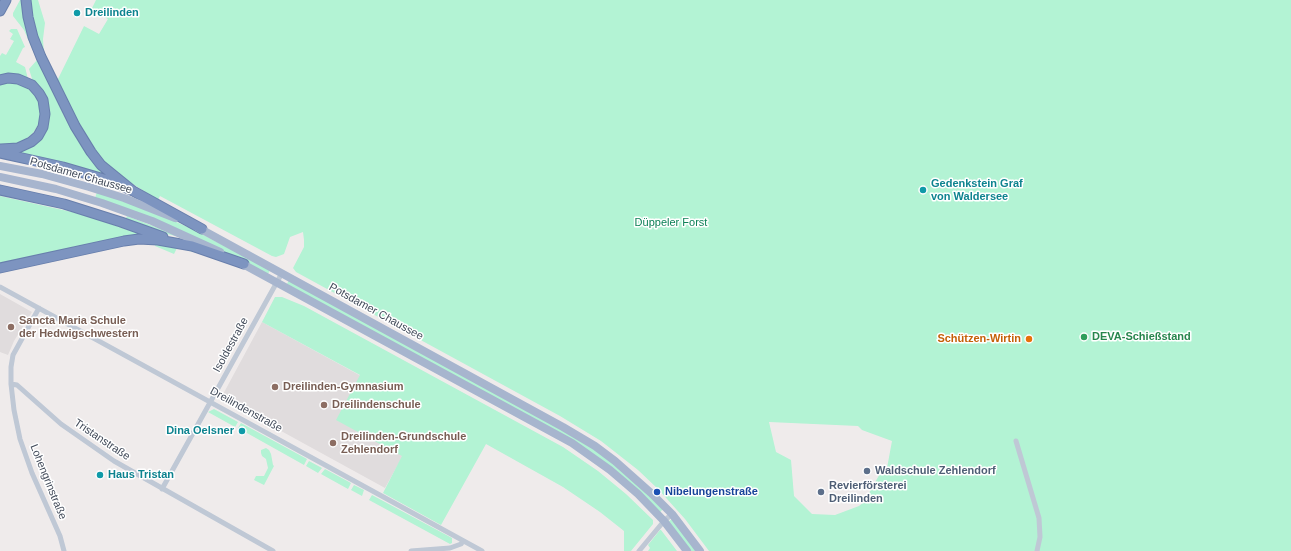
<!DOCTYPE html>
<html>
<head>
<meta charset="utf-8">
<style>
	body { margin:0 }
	canvas { display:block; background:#efebeb }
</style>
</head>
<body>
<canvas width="1291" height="551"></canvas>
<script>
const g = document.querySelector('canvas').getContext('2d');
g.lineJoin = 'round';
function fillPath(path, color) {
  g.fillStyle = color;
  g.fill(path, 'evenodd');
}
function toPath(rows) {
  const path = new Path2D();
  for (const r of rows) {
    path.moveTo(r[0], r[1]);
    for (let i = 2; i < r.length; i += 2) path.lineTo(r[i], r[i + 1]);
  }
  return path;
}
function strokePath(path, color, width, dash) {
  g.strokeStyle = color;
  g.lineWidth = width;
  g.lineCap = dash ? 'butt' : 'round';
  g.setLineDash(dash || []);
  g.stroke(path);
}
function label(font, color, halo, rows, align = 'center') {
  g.font = font + ' Arial,sans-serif';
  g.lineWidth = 3;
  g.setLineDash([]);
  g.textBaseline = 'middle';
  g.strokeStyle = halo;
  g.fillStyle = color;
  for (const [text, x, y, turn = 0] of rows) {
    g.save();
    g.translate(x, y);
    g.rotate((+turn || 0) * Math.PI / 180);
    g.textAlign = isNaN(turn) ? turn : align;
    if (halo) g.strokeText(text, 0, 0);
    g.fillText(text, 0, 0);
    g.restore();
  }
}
const education = toPath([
	[0,294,32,312,14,341,8,355,0,352],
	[262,322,427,412,385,488,221,398]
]);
const green = toPath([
	[20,0,22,0,44,73,66,120,88,156,105,175,17,153,30,148,39,140,45,133,49,122,50,111,47,99,33,82,29,69,37,60,24,30,13,16,13,13],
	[29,0,38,0,45,23,43,39,44,55,34,29],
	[96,0,1291,0,1291,551,709,551,685,519,658,489,638,470,601,441,560,416,296,272,293,268,304,247,304,240,303,232,290,237,284,254,276,257,272,256,160,196,158,200,117,174,105,163,83,134,57,81,84,26,99,34,108,19,91,10],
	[769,422,858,426,862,430,892,441,887,468,882,470,864,502,859,506,835,515,812,514,794,496,791,460,776,452],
	[11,29,17,29,25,47,23,48,16,62,25,67,28,79,18,75,0,75,0,56,2,53,6,55,14,41,10,39,13,34,9,31],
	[13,82,22,84,31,91,38,99,41,109,40,122,33,133,25,140,16,144,0,144,0,84],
	[97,192,161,215,192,229,270,270,268,274,212,245,95,198],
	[0,196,81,214,140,234,0,264],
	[127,216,148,224,180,237,154,231,125,220],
	[156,242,178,245,219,259,186,250,178,246,174,254,155,246],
	[289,280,570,433,611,461,663,509,660,512,619,473,287,284],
	[275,297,282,297,304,306,563,447,598,471,626,494,653,520,653,524,631,551,624,551,624,531,600,512,563,487,486,444,441,525,383,493,402,456,336,420,360,375,262,322],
	[214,409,238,422,235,427,208,412],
	[241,423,307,459,304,465,238,428],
	[266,448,269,450,271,454,273,465,274,466,264,485,254,480,256,476,264,476,268,468,266,459,262,456,261,453,261,450],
	[309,461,322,468,318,473,306,466],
	[325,469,351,483,348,489,321,474],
	[354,485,364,490,362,496,351,490],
	[372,495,452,538,452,543,450,544,369,500],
	[672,519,697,551,690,551,668,522],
	[660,530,661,530,677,551,648,551,650,548,648,545]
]);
const street = toPath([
	[0,287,482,551],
	[39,308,13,355,11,367,11,384,14,410,20,439,32,473,60,536,64,551],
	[11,384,17,385,61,424,114,461,273,551],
	[1016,441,1039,518,1040,537,1037,551],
	[162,489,282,273],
	[411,551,450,548,461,544,463,541],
	[639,551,664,521,672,514]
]);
const primary = toPath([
	[0,166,42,174,89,187,124,198,175,218],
	[0,177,56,189,102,203,152,221,220,252],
	[197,227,563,427,595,446,615,461,651,493,672,514,700,551],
	[239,262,572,443,610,470,638,494,664,521,687,551]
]);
const highway = toPath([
	[26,0,28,17,33,37,41,57,75,126,91,152,101,165,133,191],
	[0,11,6,0],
	[0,80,8,78,18,79,32,85,39,93,43,100,45,114,43,127,38,136,31,142,18,148,1,149],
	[0,153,63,167,111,181,133,191,202,229],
	[0,190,64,204,121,222,163,237],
	[0,268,124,241,139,239,158,240,192,246,244,264]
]);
const markers = [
	[77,13,4,"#0f9aa8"],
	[923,190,4,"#0f9aa8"],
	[11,327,4,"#8d6e63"],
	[1084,337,4,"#2e9e5b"],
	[1029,339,4,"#e8710a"],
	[275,387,4,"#8d6e63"],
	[324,405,4,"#8d6e63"],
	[242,431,4,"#0f9aa8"],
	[333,443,4,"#8d6e63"],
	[867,471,4,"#5c6f8a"],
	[100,475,4,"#0f9aa8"],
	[657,492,4,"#1a4fb4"],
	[821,492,4,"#5c6f8a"]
];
const cultureNames = [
	["Dreilinden",85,13],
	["Gedenkstein Graf",931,184],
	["von Waldersee",931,197],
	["Dina Oelsner",234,431,"right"],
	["Haus Tristan",108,475]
];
const streetNames = [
	["Potsdamer Chaussee",81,176,16],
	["Potsdamer Chaussee",376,312,29],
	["Isoldestraße",231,345,-61],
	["Dreilindenstraße",246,410,29],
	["Tristanstraße",102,440,34],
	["Lohengrinstraße",48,482,68]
];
const parkNames = [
	["Düppeler Forst",671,223]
];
const educationNames = [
	["Sancta Maria Schule",19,321],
	["der Hedwigschwestern",19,334],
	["Dreilinden-Gymnasium",283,387],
	["Dreilindenschule",332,405],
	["Dreilinden-Grundschule",341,437],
	["Zehlendorf",341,450]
];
const leisureNames = [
	["DEVA-Schießstand",1092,337]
];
const foodNames = [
	["Schützen-Wirtin",1021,339]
];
const serviceNames = [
	["Waldschule Zehlendorf",875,471],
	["Revierförsterei",829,486],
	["Dreilinden",829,499]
];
const transitNames = [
	["Nibelungenstraße",665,492]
];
fillPath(education, '#e0dcdd');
fillPath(green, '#b3f3d4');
strokePath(highway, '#687fac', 11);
strokePath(street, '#bfc8d5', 5);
strokePath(primary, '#a7b5ce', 8);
strokePath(highway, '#7d94c0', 9);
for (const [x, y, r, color] of markers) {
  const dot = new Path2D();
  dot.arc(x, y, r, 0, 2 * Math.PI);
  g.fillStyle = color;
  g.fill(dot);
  strokePath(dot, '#fff', 1.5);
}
label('bold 11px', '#0d838f', '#fff', cultureNames, 'left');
label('11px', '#424b5a', '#fff', streetNames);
label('11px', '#0d8157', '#fff', parkNames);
label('bold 11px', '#785e54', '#fff', educationNames, 'left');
label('bold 11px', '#27864d', '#fff', leisureNames, 'left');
label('bold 11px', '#c56008', '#fff', foodNames, 'right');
label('bold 11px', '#4e5e75', '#fff', serviceNames, 'left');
label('bold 11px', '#164399', '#fff', transitNames, 'left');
</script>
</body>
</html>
